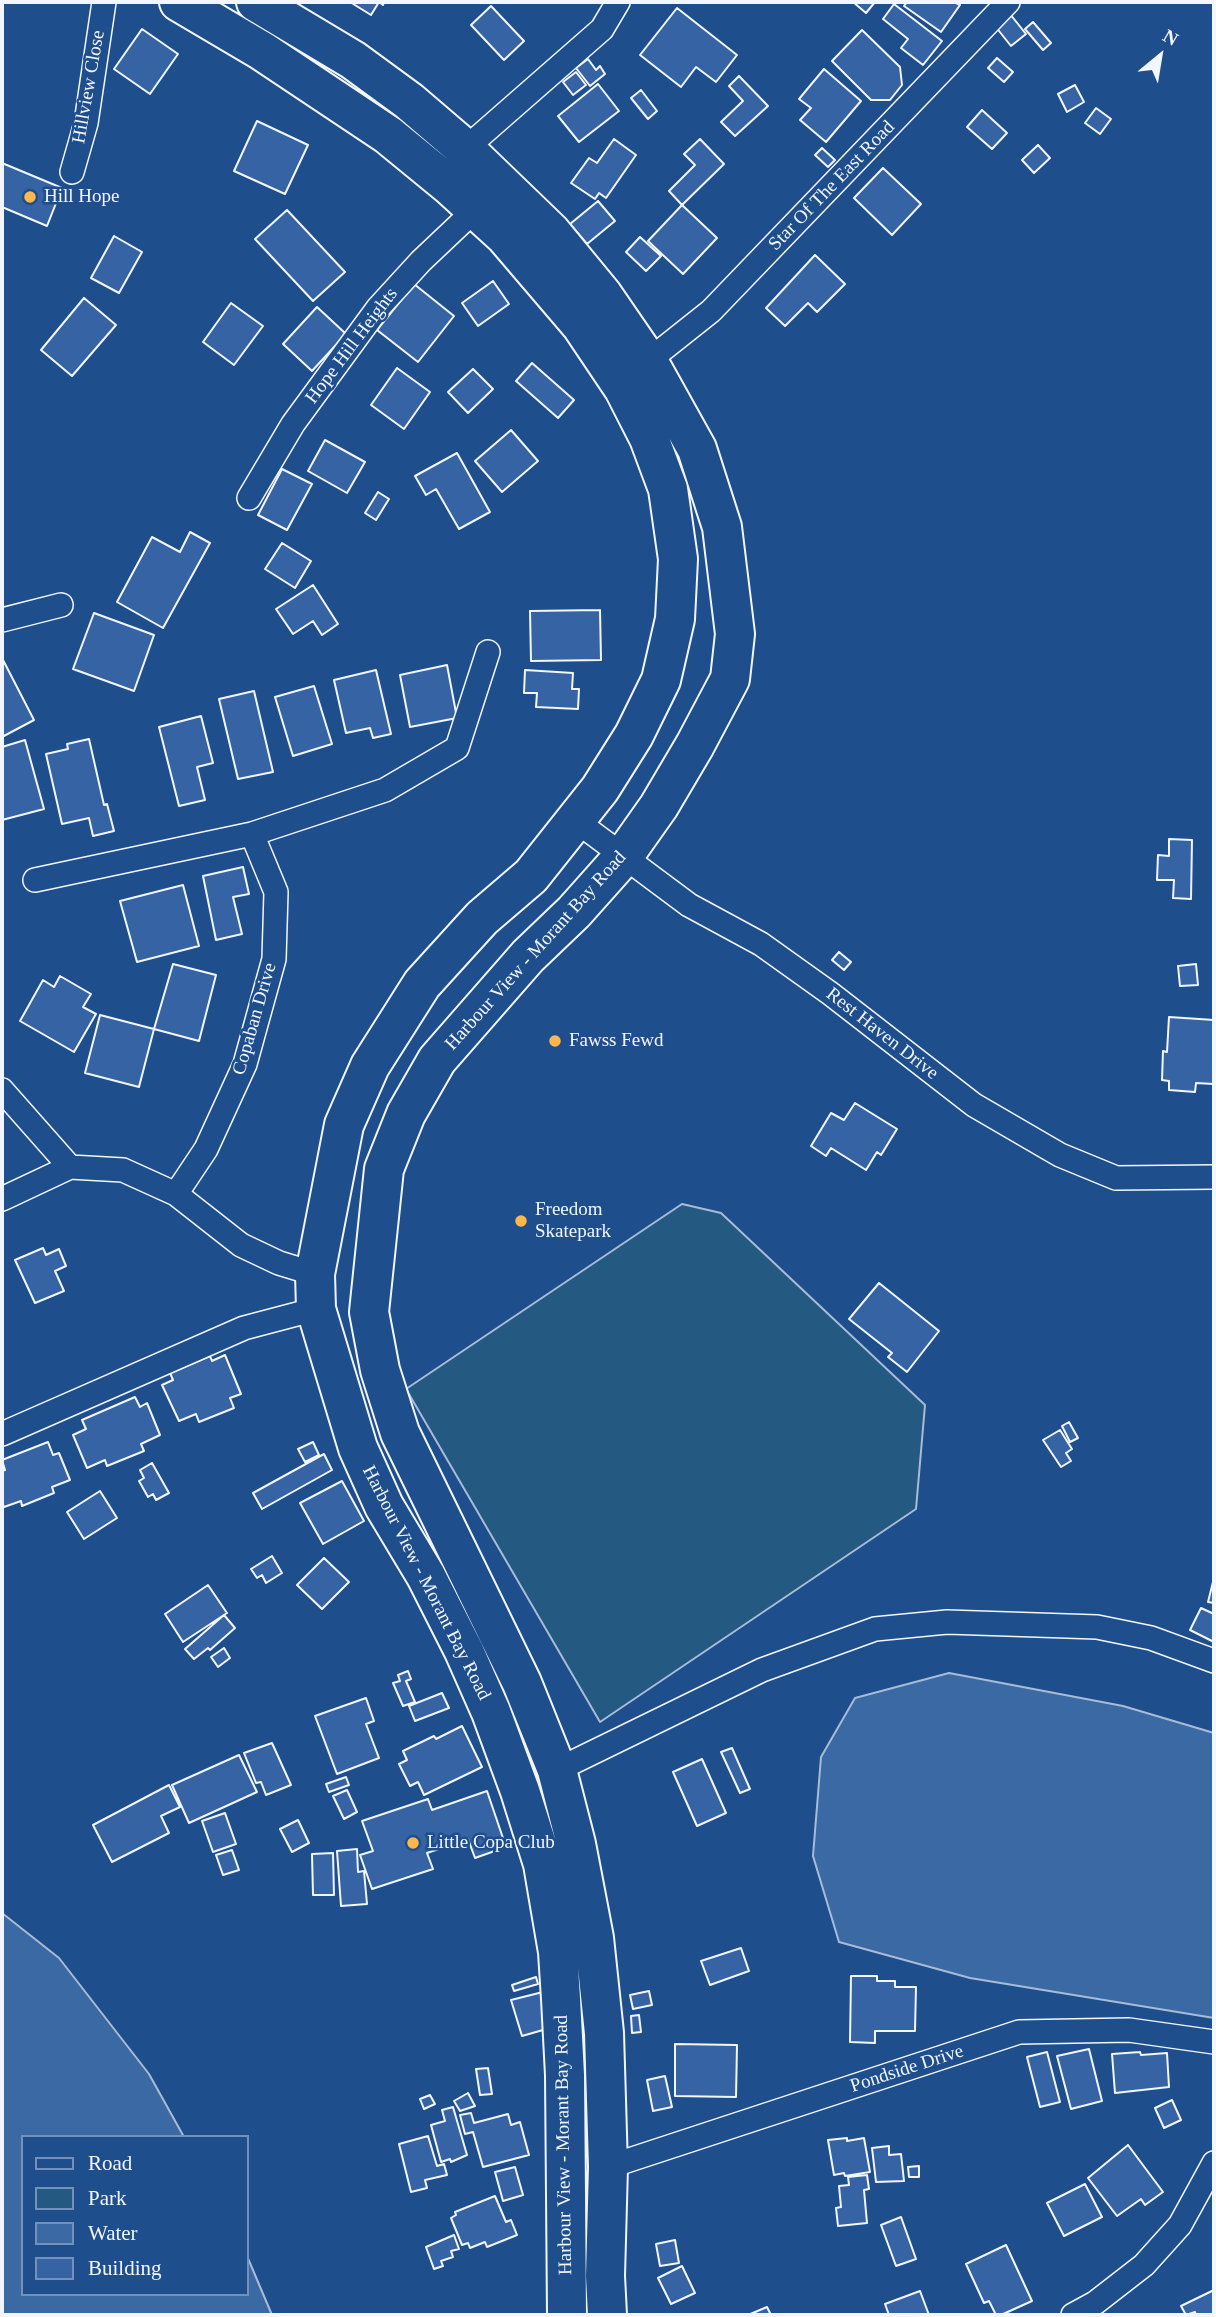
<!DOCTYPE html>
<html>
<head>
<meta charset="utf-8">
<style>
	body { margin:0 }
	#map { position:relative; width:1216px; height:2317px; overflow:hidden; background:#1f4e8c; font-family:"Times New Roman",serif }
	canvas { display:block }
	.frame { position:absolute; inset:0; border:4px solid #f2f6ff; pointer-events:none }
	.legend { position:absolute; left:21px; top:2135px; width:228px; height:161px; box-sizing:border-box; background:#1f4e8c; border:2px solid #7391ba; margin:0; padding:9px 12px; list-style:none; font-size:21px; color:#f2f6ff }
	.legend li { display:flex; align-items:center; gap:14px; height:35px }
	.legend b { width:35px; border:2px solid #7391ba }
	.north { position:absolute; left:1125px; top:21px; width:70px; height:70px; -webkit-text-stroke:5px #1f4e8c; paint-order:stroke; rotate:30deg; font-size:19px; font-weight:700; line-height:28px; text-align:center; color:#f2f6ff }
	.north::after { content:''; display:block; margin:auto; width:24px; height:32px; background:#f2f6ff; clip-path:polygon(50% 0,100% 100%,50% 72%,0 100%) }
</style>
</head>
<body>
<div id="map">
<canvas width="1216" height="2317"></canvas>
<div class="frame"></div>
<ul class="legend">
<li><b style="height:9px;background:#1f4e8c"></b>Road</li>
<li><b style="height:19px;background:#245a82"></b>Park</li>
<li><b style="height:19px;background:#3b69a3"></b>Water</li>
<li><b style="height:19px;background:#3563a3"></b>Building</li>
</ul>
<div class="north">N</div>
</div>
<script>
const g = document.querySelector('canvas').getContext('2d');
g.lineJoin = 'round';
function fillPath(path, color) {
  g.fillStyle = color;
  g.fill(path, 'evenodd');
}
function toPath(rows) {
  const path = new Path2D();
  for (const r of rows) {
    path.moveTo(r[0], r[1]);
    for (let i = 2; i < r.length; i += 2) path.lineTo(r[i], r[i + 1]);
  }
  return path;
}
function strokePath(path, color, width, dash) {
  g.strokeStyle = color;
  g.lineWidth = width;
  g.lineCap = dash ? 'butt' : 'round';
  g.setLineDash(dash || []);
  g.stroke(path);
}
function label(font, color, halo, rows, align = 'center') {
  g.font = font + ' "Times New Roman",serif';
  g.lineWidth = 5;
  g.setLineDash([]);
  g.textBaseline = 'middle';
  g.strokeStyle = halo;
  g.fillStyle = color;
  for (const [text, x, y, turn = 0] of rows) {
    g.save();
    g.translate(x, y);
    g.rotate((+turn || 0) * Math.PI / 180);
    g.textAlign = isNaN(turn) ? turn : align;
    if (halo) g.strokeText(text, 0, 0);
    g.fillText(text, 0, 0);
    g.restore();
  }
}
const green = toPath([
	[682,1204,721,1213,925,1405,916,1509,600,1722,406,1389,682,1204]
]);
const water = toPath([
	[949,1673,1123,1706,1214,1733,1214,2018,970,1978,839,1942,813,1856,821,1757,855,1698,949,1673],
	[2,1913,59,1958,149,2074,184,2137,23,2137,23,2294,247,2294,247,2256,272,2315,2,2315,2,1913]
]);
const building = toPath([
	[350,2,384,2,383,5,379,2,371,15,350,2],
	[853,2,875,2,866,13,853,2],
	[907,2,954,2,960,5,941,32,904,6,907,2],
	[894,4,942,41,923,65,901,48,908,39,883,19,894,4],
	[491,6,524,41,504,60,471,25,491,6],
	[677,8,737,55,716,82,696,67,681,87,640,55,677,8],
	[1010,14,1026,34,1011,46,995,26,1010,14],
	[1033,22,1051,43,1043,50,1025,29,1033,22],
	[142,29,178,54,150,94,114,69,142,29],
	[862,30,900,67,902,85,890,100,871,100,832,61,862,30],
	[997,58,1013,72,1004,82,988,68,997,58],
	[588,59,596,70,600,66,605,74,590,86,576,68,588,59],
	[824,69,861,101,826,142,800,120,811,108,799,99,824,69],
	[576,72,586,85,573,95,563,82,576,72],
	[739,76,768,106,735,136,721,122,743,101,729,86,739,76],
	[598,84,619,111,579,142,558,116,598,84],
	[1075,85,1084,102,1067,112,1058,94,1075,85],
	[641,90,657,111,648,119,631,98,641,90],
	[1096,108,1111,119,1100,134,1085,123,1096,108],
	[982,110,1007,133,992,149,967,127,982,110],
	[257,121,308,145,285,194,234,171,257,121],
	[614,139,636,155,606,198,599,193,595,199,571,183,589,158,597,163,614,139],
	[700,139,724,164,682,205,669,191,695,165,684,154,700,139],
	[1038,145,1050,158,1034,173,1022,160,1038,145],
	[822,148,835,160,828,167,815,155,822,148],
	[2,163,62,188,47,226,2,207,2,163],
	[883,168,921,204,892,235,854,198,883,168],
	[598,201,615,221,587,244,570,224,598,201],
	[682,205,717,238,683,274,648,241,682,205],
	[287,210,345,272,313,301,255,239,287,210],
	[114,236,142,252,119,293,91,278,114,236],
	[640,237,661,256,646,271,626,252,640,237],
	[815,255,845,284,817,312,808,303,785,326,766,308,815,255],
	[493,281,509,304,478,326,462,303,493,281],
	[414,284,454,316,418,362,377,330,414,284],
	[84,298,116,325,72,376,41,350,84,298],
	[231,303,263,326,234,365,203,342,231,303],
	[317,307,346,334,312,371,283,344,317,307],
	[532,363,574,400,558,418,516,381,532,363],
	[397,368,430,392,404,429,371,405,397,368],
	[473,369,493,389,468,413,448,392,473,369],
	[511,430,538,461,502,492,475,461,511,430],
	[325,440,365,462,347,493,308,471,325,440],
	[457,453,490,512,459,529,436,489,426,495,415,476,457,453],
	[282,469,312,484,287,530,258,515,282,469],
	[378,492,389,499,376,520,365,513,378,492],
	[190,532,210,543,163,628,117,602,152,537,180,552,190,532],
	[282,543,311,561,295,588,265,569,282,543],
	[313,585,338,624,322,635,313,621,293,634,276,609,313,585],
	[600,610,601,660,531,661,530,611,600,610],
	[94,613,154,635,134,691,73,669,94,613],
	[2,658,34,720,2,737,2,658],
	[447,665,457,718,410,727,400,675,447,665],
	[376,670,391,734,373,738,370,728,346,733,334,680,376,670],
	[525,670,573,673,572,689,579,689,578,709,536,707,537,693,524,693,525,670],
	[314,686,332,744,293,756,275,697,314,686],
	[254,691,273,772,238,779,219,699,254,691],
	[201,716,213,763,197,767,205,800,179,806,159,727,201,716],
	[89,739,104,805,107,804,114,831,93,836,89,818,62,824,46,754,68,749,67,744,89,739],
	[25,740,44,809,2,820,2,747,25,740],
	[1169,839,1192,840,1191,899,1173,898,1174,880,1157,880,1158,855,1169,856,1169,839],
	[243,867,249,894,233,897,242,934,216,940,203,876,243,867],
	[183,885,199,946,137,962,120,901,183,885],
	[839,952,851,962,844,970,832,960,839,952],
	[173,964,216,975,199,1041,154,1029,173,964],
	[1196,964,1198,985,1180,986,1178,966,1196,964],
	[60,976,91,994,83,1007,96,1014,74,1052,20,1021,43,980,54,987,60,976],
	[100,1015,154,1029,139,1087,85,1073,100,1015],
	[1169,1017,1214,1020,1214,1084,1196,1083,1195,1092,1169,1090,1169,1081,1162,1080,1163,1051,1167,1052,1169,1017],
	[855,1103,897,1129,881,1155,877,1152,866,1170,831,1148,826,1156,811,1146,831,1113,844,1120,855,1103],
	[43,1248,46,1255,59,1249,66,1266,55,1271,64,1291,35,1303,15,1260,43,1248],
	[879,1283,939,1331,907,1372,888,1357,892,1353,849,1319,879,1283],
	[225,1355,241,1394,230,1398,234,1408,199,1422,196,1414,179,1421,162,1385,173,1380,170,1373,210,1356,212,1361,225,1355],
	[135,1397,140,1407,147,1403,160,1435,141,1444,144,1451,107,1466,105,1460,87,1468,73,1435,86,1429,82,1420,135,1397],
	[1069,1422,1078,1438,1070,1442,1062,1426,1069,1422],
	[1060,1430,1072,1449,1066,1453,1071,1461,1061,1467,1043,1440,1060,1430],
	[48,1442,53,1455,59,1453,70,1480,52,1487,54,1493,22,1506,21,1501,4,1507,2,1502,2,1471,5,1470,2,1460,48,1442],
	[313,1442,319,1455,305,1462,298,1449,313,1442],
	[324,1454,332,1470,262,1509,253,1493,324,1454],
	[152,1463,169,1493,156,1500,153,1494,148,1497,139,1481,144,1478,140,1470,152,1463],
	[342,1481,364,1521,323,1544,300,1503,342,1481],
	[100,1491,117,1518,84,1539,67,1512,100,1491],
	[272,1556,282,1573,266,1583,262,1575,257,1578,251,1569,272,1556],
	[324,1558,349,1582,322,1609,297,1585,324,1558],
	[1214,1578,1214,1603,1208,1602,1214,1578],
	[208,1585,227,1613,183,1642,165,1614,208,1585],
	[1201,1608,1214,1614,1214,1642,1190,1630,1201,1608],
	[224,1615,235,1628,210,1650,208,1648,194,1659,185,1649,224,1615],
	[224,1648,230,1658,218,1667,211,1657,224,1648],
	[408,1671,411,1679,406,1681,415,1702,403,1706,393,1683,400,1681,398,1675,408,1671],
	[442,1693,449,1708,415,1721,409,1706,442,1693],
	[366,1698,374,1721,366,1724,379,1758,337,1774,315,1716,366,1698],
	[462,1726,482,1767,424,1795,418,1782,410,1786,399,1764,407,1760,403,1751,434,1736,436,1739,462,1726],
	[272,1743,291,1785,266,1795,261,1782,256,1783,244,1753,272,1743],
	[732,1748,750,1789,740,1793,721,1752,732,1748],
	[239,1755,257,1792,189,1823,172,1785,239,1755],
	[702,1759,726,1813,697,1826,673,1772,702,1759],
	[346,1777,349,1785,329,1792,326,1784,346,1777],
	[169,1785,180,1807,161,1816,169,1833,112,1862,93,1825,169,1785],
	[347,1790,357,1812,344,1819,333,1796,347,1790],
	[487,1791,506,1847,475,1858,468,1839,427,1853,433,1869,372,1889,360,1855,373,1851,362,1821,428,1799,432,1810,487,1791],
	[225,1813,236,1844,213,1852,202,1821,225,1813],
	[298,1820,309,1843,292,1852,280,1829,298,1820],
	[357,1849,358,1872,364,1871,367,1904,341,1906,337,1851,357,1849],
	[232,1850,239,1870,223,1875,216,1855,232,1850],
	[333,1853,334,1895,313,1895,312,1854,333,1853],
	[741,1948,749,1971,710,1985,701,1961,741,1948],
	[851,1976,877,1976,877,1981,895,1981,895,1987,916,1987,915,2031,875,2031,875,2043,850,2042,851,1976],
	[536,1977,538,1984,514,1991,512,1985,536,1977],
	[547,1991,557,2026,522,2036,511,2000,547,1991],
	[649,1991,652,2005,633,2009,630,1995,649,1991],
	[639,2015,641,2032,632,2033,631,2016,639,2015],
	[675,2044,737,2045,736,2097,675,2096,675,2044],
	[1089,2049,1102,2101,1071,2109,1057,2056,1089,2049],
	[1047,2052,1060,2102,1040,2107,1027,2057,1047,2052],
	[1140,2052,1141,2055,1167,2053,1169,2087,1115,2093,1112,2054,1140,2052],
	[488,2068,492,2094,480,2095,476,2069,488,2068],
	[665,2076,672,2107,653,2111,647,2080,665,2076],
	[468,2093,475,2106,460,2111,454,2101,468,2093],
	[430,2095,435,2104,424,2109,420,2099,430,2095],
	[1172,2100,1181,2120,1164,2128,1155,2108,1172,2100],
	[453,2107,467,2155,451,2162,450,2159,441,2162,431,2125,445,2121,442,2110,453,2107],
	[471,2113,474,2123,508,2114,511,2125,520,2122,529,2155,483,2167,473,2132,465,2134,460,2115,471,2113],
	[428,2136,437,2166,444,2164,447,2175,425,2180,427,2188,411,2192,399,2144,428,2136],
	[847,2138,847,2141,864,2138,870,2172,845,2176,844,2173,834,2175,828,2140,847,2138],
	[1128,2145,1163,2192,1145,2205,1141,2199,1117,2216,1088,2178,1128,2145],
	[889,2146,889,2155,901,2154,904,2181,876,2182,872,2148,889,2146],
	[919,2166,919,2177,909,2177,908,2167,919,2166],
	[515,2167,523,2195,503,2201,495,2172,515,2167],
	[867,2175,869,2189,864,2190,867,2223,838,2226,836,2208,841,2207,839,2186,849,2185,848,2177,867,2175],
	[1085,2184,1102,2217,1064,2236,1047,2203,1085,2184],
	[495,2196,506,2222,511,2220,517,2235,487,2247,485,2242,470,2248,468,2243,462,2245,451,2218,456,2215,455,2212,495,2196],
	[901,2217,916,2259,896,2266,881,2225,901,2217],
	[454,2235,459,2249,451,2251,453,2257,441,2261,443,2266,434,2269,426,2247,454,2235],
	[675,2240,679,2263,660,2266,656,2244,675,2240],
	[1006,2245,1032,2301,1001,2315,996,2315,989,2301,984,2303,966,2264,1006,2245],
	[682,2266,695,2293,671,2304,658,2278,682,2266],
	[1214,2290,1214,2315,1196,2315,1195,2312,1186,2315,1181,2306,1214,2290],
	[920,2291,929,2315,889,2315,885,2304,920,2291],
	[767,2307,771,2315,748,2315,767,2307]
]);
const minor = toPath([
	[465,149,602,29,618,2],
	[72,172,86,123,104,2],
	[648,361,711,311,1008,2],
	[249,498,293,424,378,308,421,261,476,209],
	[2,620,61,605],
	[575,820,689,905,761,944,831,994,974,1105,1060,1155,1116,1178,1214,1177],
	[35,880,252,834,385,790,457,748,488,652],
	[2,1090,70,1167],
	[176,1194,206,1149,245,1064,274,959,276,892,252,834],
	[2,1199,70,1167,123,1170,176,1194,241,1245,279,1263,315,1274],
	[2,1434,244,1328,316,1309],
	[557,1770,762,1670,875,1629,947,1622,1097,1627,1151,1638,1214,1661],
	[608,2167,1019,2032,1129,2030,1214,2042],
	[1073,2315,1095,2303,1144,2265,1180,2225,1214,2163]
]);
const trunk = toPath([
	[179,2,262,51,388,135,449,185,505,236,581,325,624,389,649,438,668,489,678,559,675,619,661,680,634,735,600,789,531,876,482,918,422,984,370,1066,344,1125,315,1274,316,1309,358,1448,384,1506,426,1576,464,1651,491,1712,520,1791,543,1864,558,1952,561,1999,565,2075,567,2315],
	[256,2,353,60,409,101,465,149,551,232,602,294,648,361,697,449,722,527,735,634,730,679,695,745,659,806,623,857,574,912,528,956,437,1060,406,1114,384,1169,369,1312,380,1370,400,1433,522,1683,557,1770,576,1844,594,1938,604,2033,608,2167,605,2276,607,2315]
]);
const markers = [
	[30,197,7,"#ffb74d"],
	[555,1041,7,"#ffb74d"],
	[521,1221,7,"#ffb74d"],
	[413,1843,7,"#ffb74d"]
];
const streetNames = [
	["Hillview Close",89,87,-80],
	["Star Of The East Road",832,186,-46],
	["Hope Hill Heights",352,346,-53],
	["Harbour View - Morant Bay Road",536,951,-48],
	["Copaban Drive",255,1019,-74],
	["Rest Haven Drive",882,1034,38],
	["Harbour View - Morant Bay Road",426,1583,63],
	["Pondside Drive",907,2069,-18],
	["Harbour View - Morant Bay Road",564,2145,-91]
];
const poiNames = [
	["Hill Hope",44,197],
	["Fawss Fewd",569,1041],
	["Freedom",535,1210],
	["Skatepark",535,1232],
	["Little Copa Club",427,1843]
];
fillPath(green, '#245a82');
strokePath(green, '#a8bbd7', 2);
fillPath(water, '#3b69a3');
strokePath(water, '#a8bbd7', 2);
fillPath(building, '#3563a3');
strokePath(building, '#f2f6ff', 2);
strokePath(minor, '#f2f6ff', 26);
strokePath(trunk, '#f2f6ff', 42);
strokePath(minor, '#1f4e8c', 23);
strokePath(trunk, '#1f4e8c', 38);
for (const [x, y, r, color] of markers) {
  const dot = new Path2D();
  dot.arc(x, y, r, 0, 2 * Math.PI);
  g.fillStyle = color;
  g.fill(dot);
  strokePath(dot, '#1f4e8c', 2.5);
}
label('19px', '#f2f6ff', '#1f4e8c', streetNames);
label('19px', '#f2f6ff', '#1f4e8c', poiNames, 'left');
</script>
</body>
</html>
